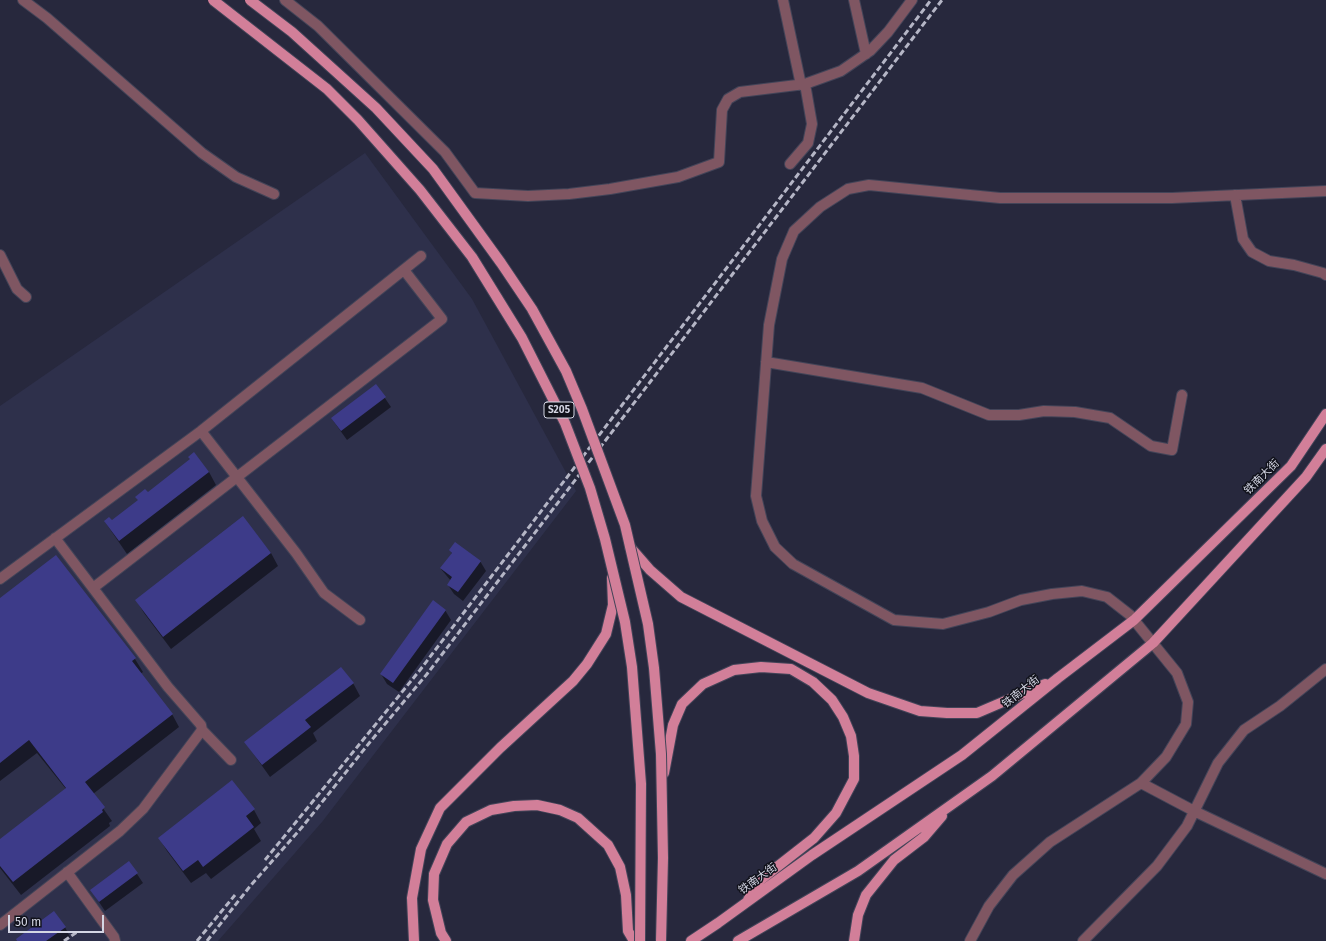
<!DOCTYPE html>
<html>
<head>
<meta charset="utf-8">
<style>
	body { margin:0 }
	#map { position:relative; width:1326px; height:941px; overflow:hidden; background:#27283d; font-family:"Fira Sans",sans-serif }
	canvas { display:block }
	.scale { position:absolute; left:8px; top:915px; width:96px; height:18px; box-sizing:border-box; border:2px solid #d4d6e4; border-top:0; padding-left:5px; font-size:12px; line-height:14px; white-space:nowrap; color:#d4d6e4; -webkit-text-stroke:3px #11121b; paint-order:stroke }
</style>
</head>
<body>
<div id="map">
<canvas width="1326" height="941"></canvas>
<div class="scale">50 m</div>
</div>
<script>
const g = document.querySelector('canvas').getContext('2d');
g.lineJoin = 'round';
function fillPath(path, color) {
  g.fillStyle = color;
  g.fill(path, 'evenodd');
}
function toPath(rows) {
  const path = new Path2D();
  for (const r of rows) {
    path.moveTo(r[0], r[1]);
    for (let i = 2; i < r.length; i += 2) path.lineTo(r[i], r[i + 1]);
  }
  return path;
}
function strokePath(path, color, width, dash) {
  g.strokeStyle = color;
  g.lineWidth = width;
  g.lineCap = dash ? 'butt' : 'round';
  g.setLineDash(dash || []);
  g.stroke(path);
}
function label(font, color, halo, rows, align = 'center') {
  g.font = font + ' "Fira Sans","Noto Sans SC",sans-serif';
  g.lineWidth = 3;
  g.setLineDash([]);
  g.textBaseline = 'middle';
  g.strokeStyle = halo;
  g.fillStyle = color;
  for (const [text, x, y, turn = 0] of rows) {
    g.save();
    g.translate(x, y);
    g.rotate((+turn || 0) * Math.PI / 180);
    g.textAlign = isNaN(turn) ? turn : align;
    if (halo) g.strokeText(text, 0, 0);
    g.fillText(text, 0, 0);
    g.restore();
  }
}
const built = toPath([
	[365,153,472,299,576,491,322,822,218,941,0,941,0,406]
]);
const shadow = toPath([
	[376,385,391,407,347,440,332,419],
	[191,460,209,472,216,485,127,554,105,522,112,521],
	[243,518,271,553,278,566,171,649,144,613,136,600],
	[450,550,480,561,486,571,463,601,454,594,448,585,451,581,441,569,452,554],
	[56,556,135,659,143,672,140,674,172,714,179,727,93,794,112,821,109,823,110,826,21,895,0,868,0,840,66,789,37,753,0,781,0,599],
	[445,610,451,620,399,692,387,684,381,674],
	[353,683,360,696,313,733,317,741,270,777,245,742],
	[254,810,261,823,254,829,261,841,211,879,206,873,191,883,167,851,159,838],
	[129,862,143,883,105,911,91,890],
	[65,927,70,937,65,941,18,941]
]);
const building = toPath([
	[376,384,386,397,341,431,331,418],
	[194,452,209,472,119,541,104,521,109,517,112,520,138,500,135,497,145,489,148,492,190,459,188,457],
	[243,516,271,553,163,637,135,600],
	[455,542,481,561,458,592,447,585,452,577,440,568,452,553,449,550],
	[56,555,136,658,132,661,173,714,85,782,105,807,102,810,103,812,13,882,0,866,0,839,66,788,29,740,0,763,0,598],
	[433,600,446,610,393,683,380,674],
	[341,667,354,683,305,720,311,727,262,765,244,742],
	[232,780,255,809,246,816,254,827,203,867,198,860,183,871,158,838],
	[129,861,138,873,99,902,90,890],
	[54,911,66,927,46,941,17,941,16,939]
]);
const minor = toPath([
	[23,0,47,18,202,153,236,177,274,194],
	[285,0,318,26,445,152,475,193,528,196,569,194,610,189,678,177,719,162,722,110,728,99,740,92,805,84,841,71,870,51,888,32,912,0],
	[783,0,801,85],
	[854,0,866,54],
	[790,164,808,143,812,124,805,84],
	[1235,195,1243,239,1252,252,1269,261,1294,265,1323,273,1326,275],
	[0,255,17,289,26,297],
	[766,362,922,388,989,415,1019,415,1044,411,1075,412,1110,418,1151,446,1172,450,1182,395],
	[201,431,296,553,324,593,360,620],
	[55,538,168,687,201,725,202,730,231,760],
	[0,579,201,431,421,256],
	[93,588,442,319,404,270],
	[1141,783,1194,811,1326,874],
	[67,872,114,937,115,941],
	[0,925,120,831,143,809,202,730],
	[970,941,989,906,1013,875,1050,842,1141,783,1166,757,1186,724,1188,702,1177,673,1130,615,1107,597,1082,591,1052,594,1021,600,989,612,943,624,894,620,793,564,775,547,762,521,756,496,769,325,782,259,794,231,820,207,848,189,869,185,1000,198,1172,198,1326,191],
	[1083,941,1157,866,1187,826,1218,763,1244,730,1280,706,1326,669]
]);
const major = toPath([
	[630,547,650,570,681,597,868,693,920,711,947,713,977,713,1045,684],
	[664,773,673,725,682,704,703,684,734,670,761,667,791,669,813,682,832,700,843,717,851,736,854,756,854,779,836,813,814,838,759,881,748,900],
	[414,941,412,898,421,849,440,808,500,748,573,681,587,664,606,634,613,605,612,578],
	[446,941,441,933,433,900,434,874,447,844,466,822,491,810,514,806,537,805,560,810,578,818,608,845,620,867,626,895,628,931,634,941],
	[691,941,718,923,812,855,962,755,1058,678,1134,620,1291,466,1326,414],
	[738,941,858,871,992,776,1153,643,1306,477,1326,449],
	[854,941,858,915,866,895,894,860,924,837,942,816]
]);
const rail = toPath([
	[265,860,420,670,931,0],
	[64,941,77,932],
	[197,941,235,895],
	[207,941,251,885,303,826,370,742,427,674,942,0]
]);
const majorBridge = toPath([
	[213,0,327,89,358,120,420,190,472,257,522,338,565,423,590,488,605,539,625,622,632,667,641,784,640,941],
	[250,0,292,32,376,108,433,169,501,263,532,309,566,371,582,409,625,525,648,624,654,668,661,754,663,858,661,941]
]);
const shields = [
	[559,410,30]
];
const shieldNames = [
	["S205",559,410]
];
const streetNames = [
	["铁南大街",1262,477,-45],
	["铁南大街",1021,692,-39],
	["铁南大街",758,879,-36]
];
fillPath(built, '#2e304b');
fillPath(shadow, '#0007');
fillPath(building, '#3d3b89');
strokePath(minor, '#434458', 12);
strokePath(major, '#434458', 12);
strokePath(minor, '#7f5662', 10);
strokePath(major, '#d27f99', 10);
strokePath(rail, '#b5b6c6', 3, [6, 3]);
strokePath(majorBridge, '#434458', 12, []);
strokePath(majorBridge, '#d27f99', 10);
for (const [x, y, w] of shields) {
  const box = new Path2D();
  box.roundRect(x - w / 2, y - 8, w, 16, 3);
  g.fillStyle = '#11121b';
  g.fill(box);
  strokePath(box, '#d4d6e4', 1);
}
label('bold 10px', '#d4d6e4', null, shieldNames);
label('11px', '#d4d6e4', '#11121b', streetNames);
</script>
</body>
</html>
